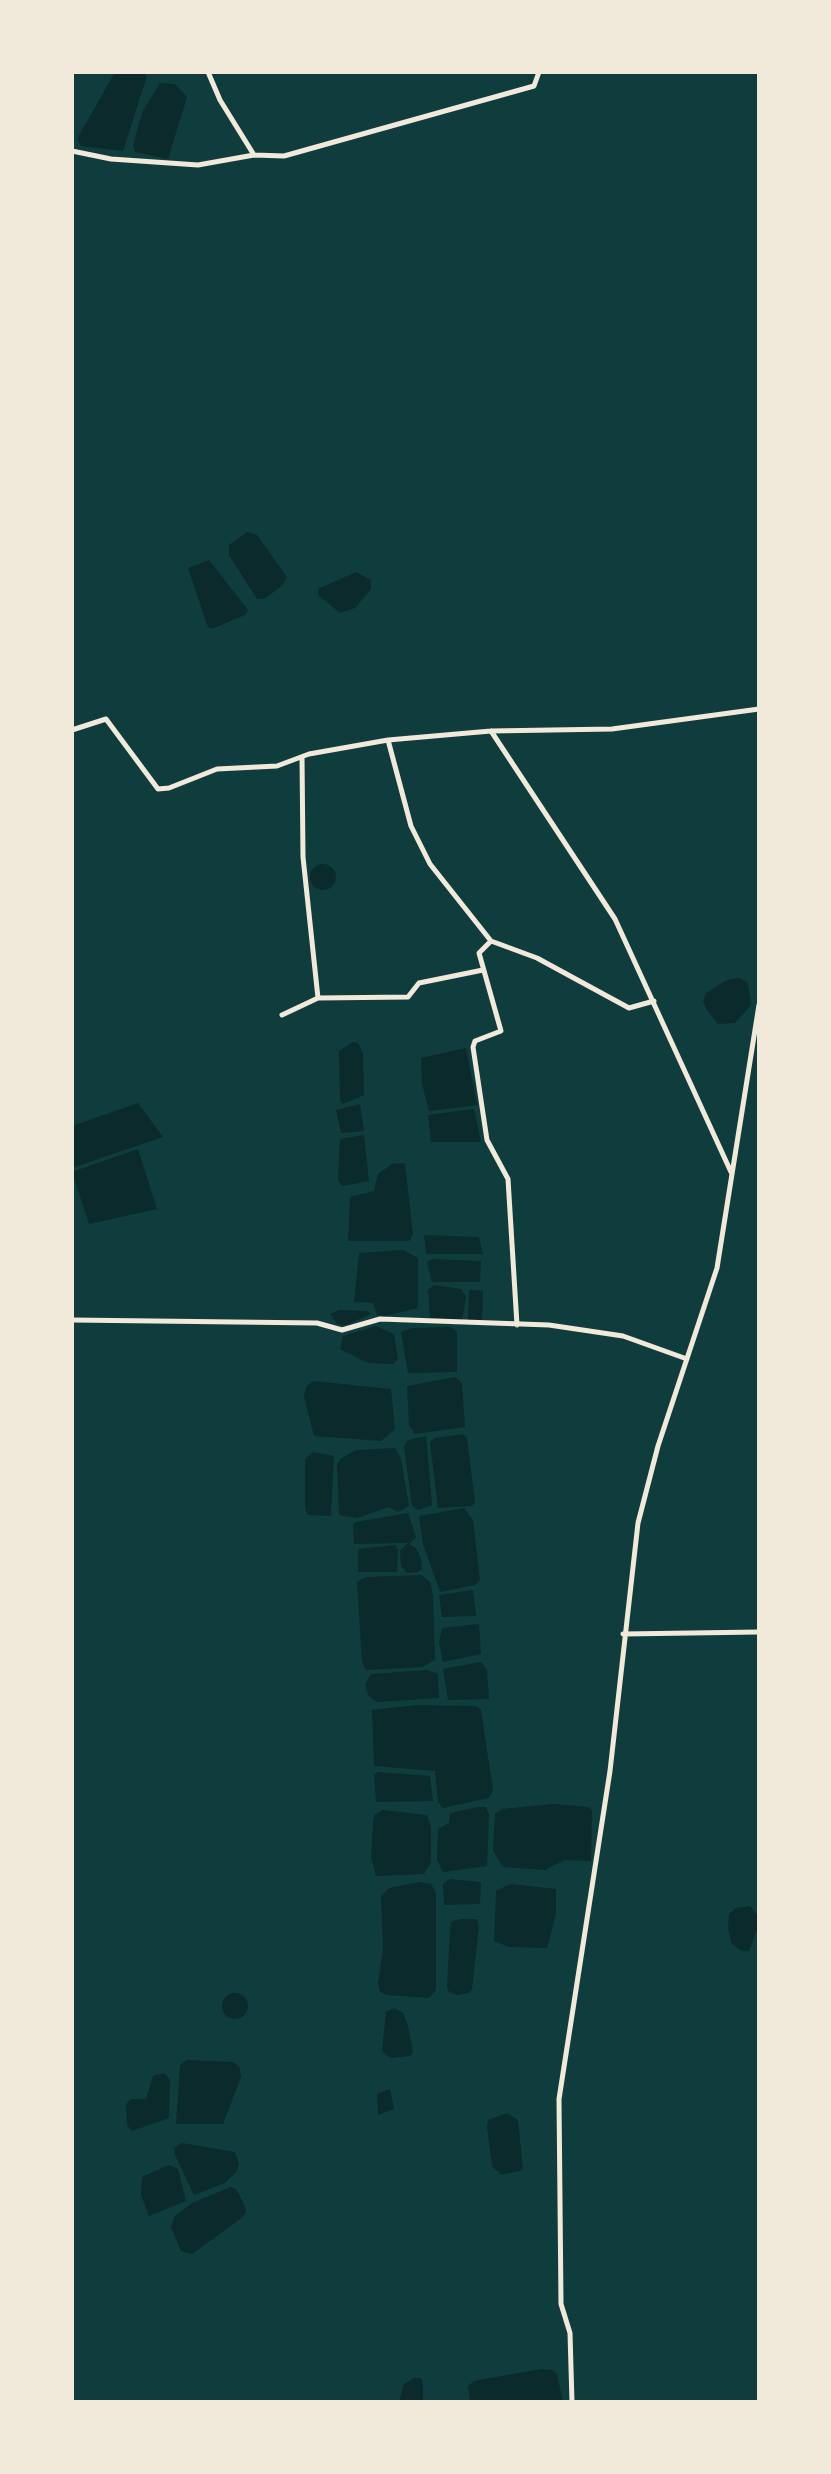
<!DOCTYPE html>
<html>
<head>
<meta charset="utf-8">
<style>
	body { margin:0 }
	#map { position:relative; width:831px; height:2474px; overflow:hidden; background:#0f3d3e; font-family:"Asap Condensed",sans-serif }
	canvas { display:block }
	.frame { position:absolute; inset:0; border:74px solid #f1e9da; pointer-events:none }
</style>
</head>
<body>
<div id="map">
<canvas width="831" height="2474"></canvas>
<div class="frame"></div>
</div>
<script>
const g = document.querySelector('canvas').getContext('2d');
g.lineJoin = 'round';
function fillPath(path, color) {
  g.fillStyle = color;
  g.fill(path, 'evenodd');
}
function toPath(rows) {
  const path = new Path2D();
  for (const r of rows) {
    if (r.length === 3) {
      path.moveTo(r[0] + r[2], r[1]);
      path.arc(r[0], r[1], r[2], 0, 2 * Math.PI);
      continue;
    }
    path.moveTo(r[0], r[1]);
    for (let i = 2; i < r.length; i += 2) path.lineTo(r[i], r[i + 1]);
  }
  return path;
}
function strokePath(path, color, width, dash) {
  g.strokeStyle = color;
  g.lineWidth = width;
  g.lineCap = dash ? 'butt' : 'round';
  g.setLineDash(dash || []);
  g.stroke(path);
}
const water = toPath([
	[115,72,142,72,147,76,123,151,81,146,77,139],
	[160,83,175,84,187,97,168,159,135,152,133,146,142,113],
	[247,532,257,535,287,577,282,586,264,599,257,599,229,555,229,545],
	[209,560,248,610,245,615,212,629,208,627,188,568],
	[356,572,371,580,371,589,355,608,340,613,318,595,318,589],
	[323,877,13],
	[739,978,748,983,751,1005,735,1023,718,1024,707,1010,703,1001,706,993,727,980],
	[353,1042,358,1043,363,1053,364,1095,343,1104,340,1101,339,1051],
	[466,1048,477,1105,429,1111,422,1084,421,1058],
	[138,1103,163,1137,72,1168,72,1126],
	[360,1104,364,1131,341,1133,336,1110],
	[474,1109,481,1142,431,1142,428,1115],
	[364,1135,369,1181,342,1186,338,1180,340,1139],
	[138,1149,157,1209,89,1224,72,1172],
	[405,1163,413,1234,409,1241,348,1241,350,1197,374,1191,378,1174,392,1164],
	[424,1235,479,1237,483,1254,426,1254],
	[403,1250,418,1258,418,1308,385,1316,377,1315,373,1303,354,1302,359,1253],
	[432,1259,481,1261,480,1282,432,1282,427,1262],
	[434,1285,461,1289,466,1297,462,1320,430,1319,428,1290],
	[469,1290,483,1291,482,1321,468,1320],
	[339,1310,367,1311,371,1314,346,1325,337,1324,330,1314],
	[376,1326,394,1334,398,1359,393,1364,368,1363,340,1349,343,1336],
	[450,1327,457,1332,457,1372,408,1373,401,1332,412,1328],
	[455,1377,462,1383,465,1427,415,1434,409,1425,407,1386],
	[313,1381,391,1389,395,1429,381,1441,314,1436,304,1397,306,1387],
	[463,1434,467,1438,475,1502,472,1506,438,1508,430,1442,435,1438],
	[426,1436,432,1505,418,1510,412,1505,404,1447,408,1440],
	[395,1448,401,1459,409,1506,398,1512,389,1507,357,1518,339,1515,337,1465,340,1459,356,1450],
	[313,1452,334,1456,331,1516,308,1515,305,1509,305,1459],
	[464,1508,473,1520,480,1580,475,1585,440,1592,423,1544,419,1516],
	[408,1513,416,1537,409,1544,416,1548,421,1559,422,1569,418,1572,407,1573,401,1566,400,1551,408,1543,354,1544,353,1524,356,1522],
	[395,1545,398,1549,397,1572,358,1572,358,1549],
	[421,1575,430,1582,433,1595,435,1660,422,1667,366,1670,362,1662,357,1582,366,1577],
	[473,1590,476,1616,442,1617,439,1595],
	[479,1624,481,1654,443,1662,439,1643,442,1628],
	[481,1662,487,1670,489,1699,448,1700,443,1669],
	[427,1670,438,1674,439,1698,377,1702,368,1695,365,1684,371,1674],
	[417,1705,476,1706,481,1710,493,1790,489,1798,443,1808,438,1802,435,1771,374,1766,372,1710],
	[379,1772,430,1776,433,1801,376,1802,374,1774],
	[553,1804,589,1807,592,1811,591,1861,565,1860,545,1870,503,1867,493,1850,495,1814,502,1809],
	[477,1807,486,1807,489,1814,487,1866,443,1872,437,1860,438,1829,449,1823,450,1813],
	[383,1810,427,1815,431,1827,431,1862,424,1874,376,1876,371,1857,373,1823,374,1815],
	[450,1879,481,1882,480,1904,444,1905,443,1884],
	[420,1882,431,1884,436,1893,436,1990,429,1998,387,1995,380,1992,378,1983,383,1948,381,1896,389,1888],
	[510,1884,556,1889,556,1914,547,1948,509,1947,494,1941,496,1891],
	[750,1906,757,1915,758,1927,749,1951,742,1951,732,1944,728,1928,729,1914,736,1908],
	[460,1919,477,1919,479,1926,472,1989,469,1993,457,1995,449,1992,447,1987,450,1930,451,1922],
	[235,2006,13],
	[394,2008,403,2013,408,2026,413,2052,410,2056,390,2058,382,2051,386,2012],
	[187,2060,234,2062,240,2068,241,2077,223,2124,176,2124,180,2065],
	[164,2073,170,2080,169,2118,132,2131,127,2125,126,2104,131,2099,146,2099,153,2076],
	[390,2089,394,2109,378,2115,377,2094],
	[507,2113,518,2120,523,2170,501,2175,492,2166,487,2127,488,2120],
	[182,2143,235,2152,239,2163,237,2171,225,2183,194,2195,175,2155,174,2148],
	[169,2165,178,2169,186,2201,149,2216,141,2195,142,2177],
	[231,2187,236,2189,243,2202,246,2211,243,2217,192,2254,181,2251,171,2227,175,2216,192,2203],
	[541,2369,553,2370,557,2374,563,2402,470,2402,468,2386,474,2381],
	[414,2378,421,2378,423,2382,423,2402,399,2402,404,2384]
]);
const minor = toPath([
	[208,72,220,100,254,155],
	[72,151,111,159,198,165,254,155,284,156,534,86,539,72],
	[72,730,106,719,158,789,169,788,217,769,277,766,309,754,388,740,491,731,612,729,759,709],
	[491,731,615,919,731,1172],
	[388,740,411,826,430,864,491,941,537,958,629,1008,654,1001],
	[302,757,303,857,318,998],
	[491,941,479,953,501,1031,475,1041,473,1047,487,1140,508,1179,517,1325],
	[282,1015,318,998,408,997,419,983,483,970],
	[72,1320,317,1323,342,1330,380,1319,549,1325,623,1336,687,1359],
	[623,1634,759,1632],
	[572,2402,570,2333,561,2304,559,2099,610,1771,638,1523,658,1446,717,1268,759,1005]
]);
fillPath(water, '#0a2a2b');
strokePath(minor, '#f1e9da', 5);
</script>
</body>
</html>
